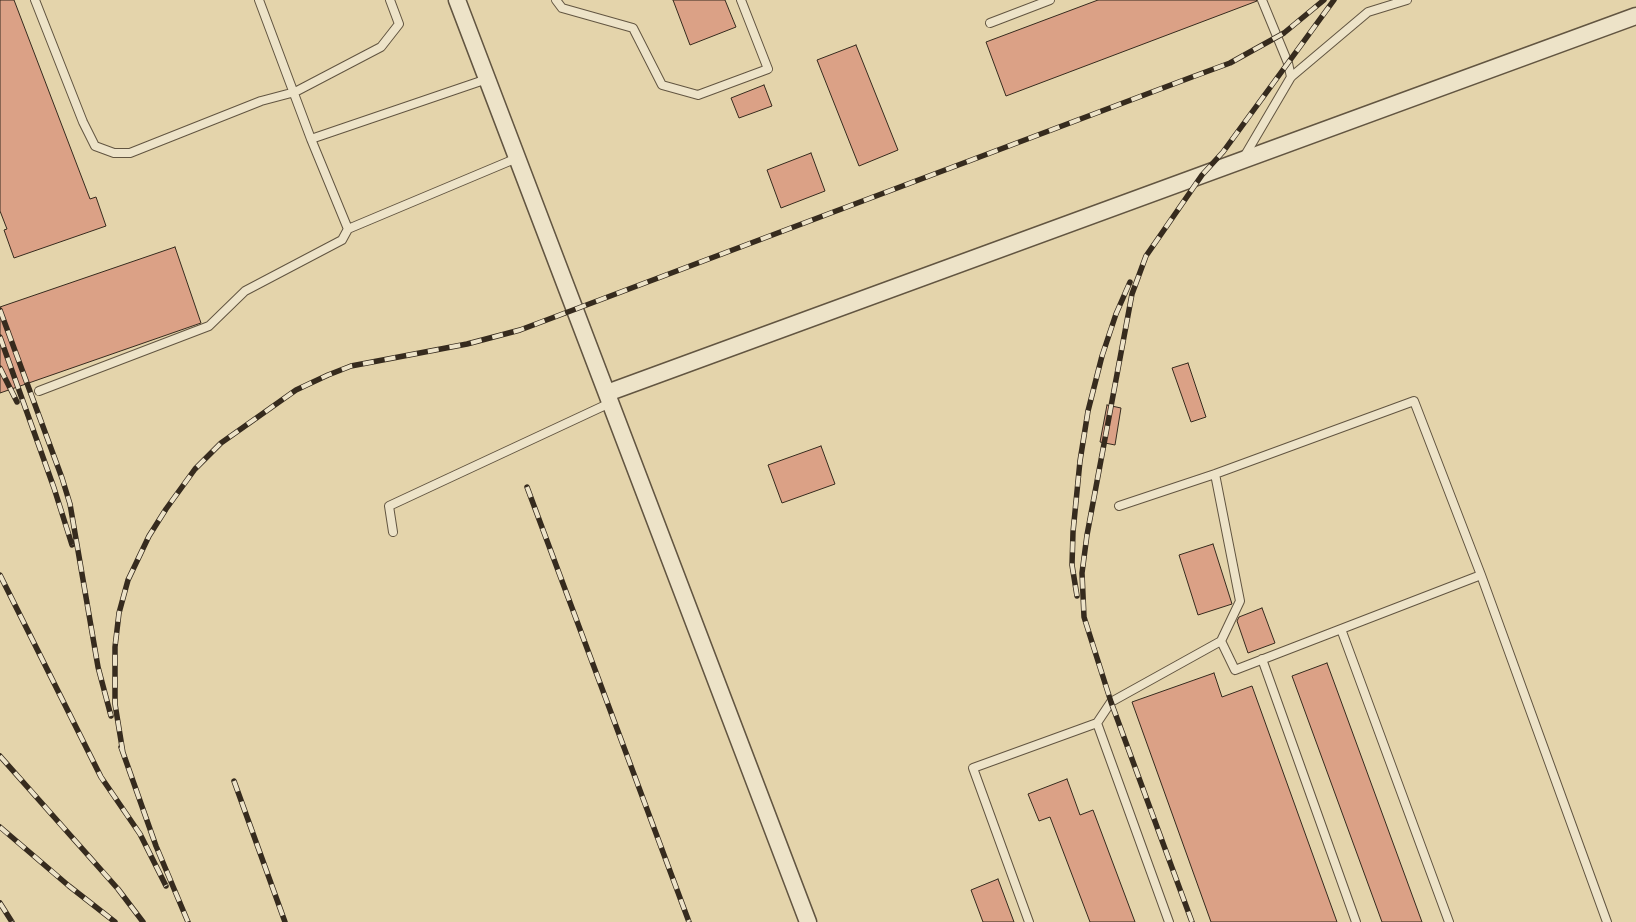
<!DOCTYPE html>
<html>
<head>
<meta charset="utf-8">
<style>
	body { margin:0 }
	canvas { display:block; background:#e4d4ab }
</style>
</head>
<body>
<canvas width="1636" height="922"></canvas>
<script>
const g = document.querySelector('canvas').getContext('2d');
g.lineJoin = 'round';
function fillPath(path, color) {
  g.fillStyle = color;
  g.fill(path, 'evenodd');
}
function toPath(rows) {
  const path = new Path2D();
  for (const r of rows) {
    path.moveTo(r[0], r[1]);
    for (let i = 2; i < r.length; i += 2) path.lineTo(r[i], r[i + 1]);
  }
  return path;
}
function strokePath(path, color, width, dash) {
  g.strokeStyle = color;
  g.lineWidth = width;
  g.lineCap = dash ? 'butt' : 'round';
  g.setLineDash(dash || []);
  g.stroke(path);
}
const building = toPath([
	[0,0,14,0,90,199,96,197,106,226,14,258,4,230,7,229,0,211,0,0],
	[673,0,725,0,736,27,690,45,673,0],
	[1098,0,1256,0,1257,1,1006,96,986,42,1098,0],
	[856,45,898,150,859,166,817,60,856,45],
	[764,85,772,106,739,118,731,98,764,85],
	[811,153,825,191,781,208,767,170,811,153],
	[175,247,201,323,0,393,0,307,175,247],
	[1188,363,1206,417,1191,422,1172,368,1188,363],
	[1107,405,1121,408,1115,445,1100,442,1107,405],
	[821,446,835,484,782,503,768,465,821,446],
	[1213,544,1232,604,1198,615,1179,555,1213,544],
	[1262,608,1275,643,1248,653,1237,621,1239,617,1262,608],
	[1327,663,1422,922,1382,922,1292,676,1327,663],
	[1214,673,1222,697,1252,686,1337,922,1211,922,1132,702,1214,673],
	[1067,779,1080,815,1093,810,1135,922,1090,922,1050,817,1039,821,1028,794,1067,779],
	[998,879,1014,922,983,922,971,890,998,879]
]);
const lane = toPath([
	[35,0,83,122,95,146,114,153,130,153,261,101,295,92,381,47,399,24,390,0],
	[259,0,311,139],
	[556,0,562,8,633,28,662,85,698,95,768,69,741,0],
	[1262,0,1288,63,1291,77],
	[990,23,1050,0],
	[487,79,311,139,348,229,517,158],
	[1244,157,1291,77,1368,12,1407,0],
	[39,391,209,326,245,291,342,240,348,229],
	[1215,474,1240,601,1221,641],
	[1119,506,1215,474,1414,401,1481,575,1607,922],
	[393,532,389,506,610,403],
	[1341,629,1449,922],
	[1262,659,1356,922],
	[1029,922,973,768,1097,723],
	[1169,922,1097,723,1111,702,1221,641,1235,670,1481,575]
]);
const street = toPath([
	[457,0,808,922],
	[607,393,1636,16]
]);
const rail = toPath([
	[0,310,62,478,70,504,98,667,111,716],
	[0,337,54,488,72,545],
	[0,368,17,402],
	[527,487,689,922],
	[0,575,101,777,140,834,166,886],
	[1077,596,1072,565,1073,532,1080,461,1088,411,1102,356,1116,314,1130,282],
	[121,747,156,846,188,922],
	[123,753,115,704,115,647,119,613,128,580,149,536,166,509,195,469,221,443,296,390,328,375,351,366,467,344,520,330,1192,77,1230,63,1284,33,1324,0],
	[0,756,118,889,143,922],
	[234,781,285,922],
	[0,827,69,886,115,922],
	[0,903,12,922],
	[1192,922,1111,702,1084,617,1082,573,1087,535,1132,294,1146,256,1202,175,1223,152,1334,0]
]);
fillPath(building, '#dba186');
strokePath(building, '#362b1e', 1);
strokePath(lane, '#625541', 10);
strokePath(street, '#625541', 19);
strokePath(lane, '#ede3c8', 8);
strokePath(street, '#ede3c8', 16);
strokePath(rail, '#362b1e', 5.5);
strokePath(rail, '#ede3c8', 4, [11]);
</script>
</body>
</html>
